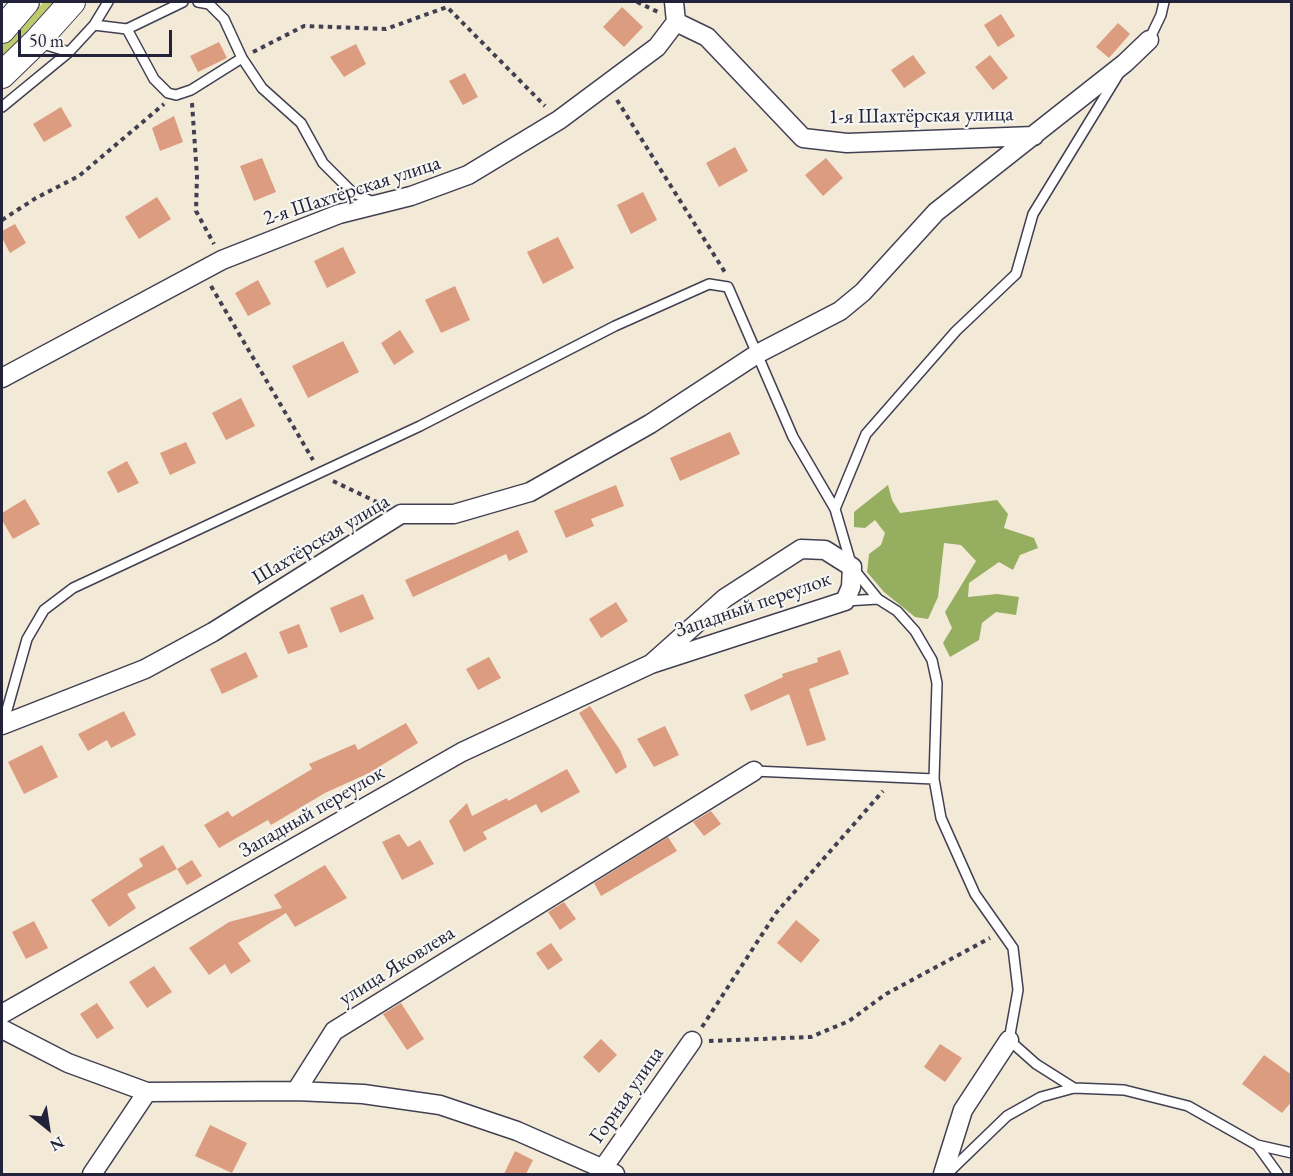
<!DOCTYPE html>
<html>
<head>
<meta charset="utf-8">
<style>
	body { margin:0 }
	#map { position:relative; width:1293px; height:1176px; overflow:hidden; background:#f3e9d7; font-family:"EB Garamond",serif }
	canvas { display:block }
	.frame { position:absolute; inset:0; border:3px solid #22223b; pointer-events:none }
	.north { position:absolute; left:18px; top:1098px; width:60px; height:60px; -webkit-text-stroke:4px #f6f6f2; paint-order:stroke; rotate:150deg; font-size:16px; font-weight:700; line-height:24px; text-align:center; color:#22223b }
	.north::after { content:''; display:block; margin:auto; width:21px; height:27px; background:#22223b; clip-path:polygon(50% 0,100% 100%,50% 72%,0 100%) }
	.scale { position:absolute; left:18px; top:30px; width:154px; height:27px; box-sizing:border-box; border:3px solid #22223b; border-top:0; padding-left:8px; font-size:18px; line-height:21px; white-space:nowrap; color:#22223b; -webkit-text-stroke:4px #f6f6f2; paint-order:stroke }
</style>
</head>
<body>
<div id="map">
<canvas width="1293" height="1176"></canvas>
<div class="frame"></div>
<div class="north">N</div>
<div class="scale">50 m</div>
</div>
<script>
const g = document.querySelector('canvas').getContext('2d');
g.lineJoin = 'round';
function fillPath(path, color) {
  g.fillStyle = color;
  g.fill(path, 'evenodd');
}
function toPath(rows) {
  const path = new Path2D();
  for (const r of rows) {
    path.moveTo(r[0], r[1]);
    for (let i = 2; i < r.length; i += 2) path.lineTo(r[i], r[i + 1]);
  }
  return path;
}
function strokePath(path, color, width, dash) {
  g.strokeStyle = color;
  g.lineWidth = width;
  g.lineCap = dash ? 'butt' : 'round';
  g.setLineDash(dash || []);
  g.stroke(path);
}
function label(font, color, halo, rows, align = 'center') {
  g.font = font + ' "EB Garamond",serif';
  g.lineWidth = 4.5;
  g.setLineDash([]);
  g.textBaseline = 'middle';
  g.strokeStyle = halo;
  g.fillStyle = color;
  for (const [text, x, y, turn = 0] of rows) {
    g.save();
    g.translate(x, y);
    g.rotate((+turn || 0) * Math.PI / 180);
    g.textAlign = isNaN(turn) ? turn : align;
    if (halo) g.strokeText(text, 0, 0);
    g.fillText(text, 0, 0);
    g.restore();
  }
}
const green = toPath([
	[44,2,57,2,2,61,2,46]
]);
const forest = toPath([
	[888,485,892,500,900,513,997,500,1008,514,1004,528,1034,538,1038,548,1020,555,1013,570,999,562,969,583,968,597,997,594,1019,597,1016,615,996,612,982,623,979,640,950,657,943,643,952,628,945,612,976,561,961,545,944,543,938,597,928,619,915,617,884,592,867,572,869,554,881,545,885,533,875,520,865,528,854,527,854,512]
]);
const building = toPath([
	[622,7,643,27,624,47,603,27],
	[1001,14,1015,36,998,47,984,25],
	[1118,23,1130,34,1109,58,1096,47],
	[219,42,227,58,198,72,190,56],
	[356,44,366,64,344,77,330,57],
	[913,55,926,73,904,88,891,70],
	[990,55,1008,78,993,90,975,67],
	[465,73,478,97,463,105,449,81],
	[61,107,72,126,44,142,33,124],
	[174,116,183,142,160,151,152,128],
	[735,147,748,171,719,187,706,163],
	[262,158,276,192,254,201,240,166],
	[826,158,843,178,823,196,805,175],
	[643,192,657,220,631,234,617,205],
	[157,197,171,219,139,239,125,217],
	[15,224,26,243,10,253,2,238,2,231],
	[558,237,574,268,543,284,527,252],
	[343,247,356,273,327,288,314,261],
	[258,280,271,304,248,316,235,293],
	[455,286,470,320,441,333,425,300],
	[400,330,414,352,394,365,381,343],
	[343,341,359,372,308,398,292,366],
	[241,398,255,426,226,440,212,413],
	[730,432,740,454,680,481,670,458],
	[186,442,196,463,170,475,160,453],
	[127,461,139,483,118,493,107,472],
	[616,485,624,506,591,519,594,526,566,538,554,511],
	[25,499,40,524,13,539,2,520,2,513],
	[518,530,528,552,509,561,506,554,413,597,405,580],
	[363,594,374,619,340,633,330,608],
	[616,602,628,621,601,638,589,619],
	[299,624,308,647,288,654,279,632],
	[840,650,849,674,809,689,826,740,807,746,789,694,751,711,744,695,783,677,782,674,818,662,817,658],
	[246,652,258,677,222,694,210,669],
	[489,657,501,678,478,690,466,669],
	[590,706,620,750,627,767,616,774,579,713],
	[124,711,136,735,111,748,107,740,88,751,78,734],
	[406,723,418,743,369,773,325,793,271,825,268,820,219,848,204,825,228,811,232,817,312,769,309,764,355,744,358,750],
	[665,726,679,755,654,767,637,739],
	[42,745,58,777,24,794,8,762],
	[567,769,580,792,541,813,536,804,483,832,487,839,464,852,449,821,467,803,472,816,507,798,508,801],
	[711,811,721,824,704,836,693,822],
	[399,834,408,847,420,840,434,864,402,880,382,842],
	[668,837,677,851,601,896,594,883],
	[163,845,177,869,127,894,136,908,109,927,91,900,143,866,139,859],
	[192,860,202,876,187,885,177,869],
	[325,865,347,898,295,927,286,913,238,943,251,961,231,974,225,964,209,975,189,948,229,922,282,908,274,895],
	[564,902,576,919,560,930,548,912],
	[796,920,820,940,801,963,777,943],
	[34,921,48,948,26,959,12,932],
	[551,943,563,960,548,970,536,953],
	[154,966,172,992,147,1008,129,982],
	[97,1003,114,1028,97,1039,80,1014],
	[401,1003,424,1039,407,1050,383,1014],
	[601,1039,617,1055,599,1073,583,1057],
	[940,1044,962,1058,945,1082,924,1067],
	[1264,1055,1292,1075,1292,1101,1282,1113,1242,1084],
	[210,1125,247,1143,232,1173,195,1156],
	[515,1151,533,1160,526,1174,504,1174]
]);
const path = toPath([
	[637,2,658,12],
	[253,52,304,26,386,29,447,7,545,106],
	[617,100,726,274],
	[192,103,197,176,196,211,214,244],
	[2,220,36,198,79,176,164,104],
	[211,286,313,460],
	[333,481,381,504],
	[702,1027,776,913,883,791],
	[709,1041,811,1037,849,1021,886,994,990,938]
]);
const lane = toPath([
	[198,2,209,4,224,19,242,58,262,88,301,123,323,163,352,192,375,203],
	[94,25,127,29,183,2],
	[127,29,154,79,168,93,176,95,191,90,242,58],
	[1149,40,1161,15,1164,2],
	[40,43,69,52],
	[1118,75,1033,214,1016,274,956,331,866,434,835,509,852,567,878,599,897,611,915,631,932,660,937,683,934,779,941,818,975,894,1013,948,1018,990,1009,1040,1036,1064,1074,1088,1124,1090,1188,1106,1257,1145,1292,1153],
	[2,107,69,52,94,25,108,2],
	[845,601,878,599],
	[3,724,27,639,44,610,73,588,420,426,615,326,709,284,728,287,793,437,835,509],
	[754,771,934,779],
	[1257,1145,1278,1174],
	[947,1174,1007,1116,1041,1097,1074,1088]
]);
const street = toPath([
	[676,22,707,37,803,138,847,143,1034,136],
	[2,378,222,260,339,214,411,196,468,175,559,120,657,47,676,22,674,2],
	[2,725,145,669,213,632,401,514,454,514,530,492,650,424,757,354,840,311,863,292,936,212,1125,63,1149,40],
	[2,1014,462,752,651,664,845,601,851,587,852,567,825,550,801,549,725,598,651,664],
	[2,1029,68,1063,147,1092],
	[296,1091,363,1094,440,1105,517,1131,615,1174],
	[92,1174,147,1092,296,1091,334,1031,754,771],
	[599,1174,692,1041],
	[943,1174,963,1110,1009,1040]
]);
const secondary = toPath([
	[2,30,26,2],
	[2,75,37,41,72,2]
]);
const streetNames = [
	["1-я Шахтёрская улица",921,116,-1],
	["2-я Шахтёрская улица",352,191,-18],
	["Шахтёрская улица",321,540,-31],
	["Западный переулок",753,605,-19],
	["Западный переулок",312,812,-30],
	["улица Яковлева",397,966,-32],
	["Горная улица",627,1095,-55]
];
fillPath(green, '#beca6c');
fillPath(forest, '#96ae60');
fillPath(building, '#dc9c7f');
strokePath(lane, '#414052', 12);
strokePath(street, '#414052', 21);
strokePath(secondary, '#414052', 28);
strokePath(path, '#414052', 4, [4.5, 4.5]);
strokePath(lane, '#fff', 9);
strokePath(street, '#fff', 18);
strokePath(secondary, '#fff', 26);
label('21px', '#22223b', '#f6f6f2', streetNames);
</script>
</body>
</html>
